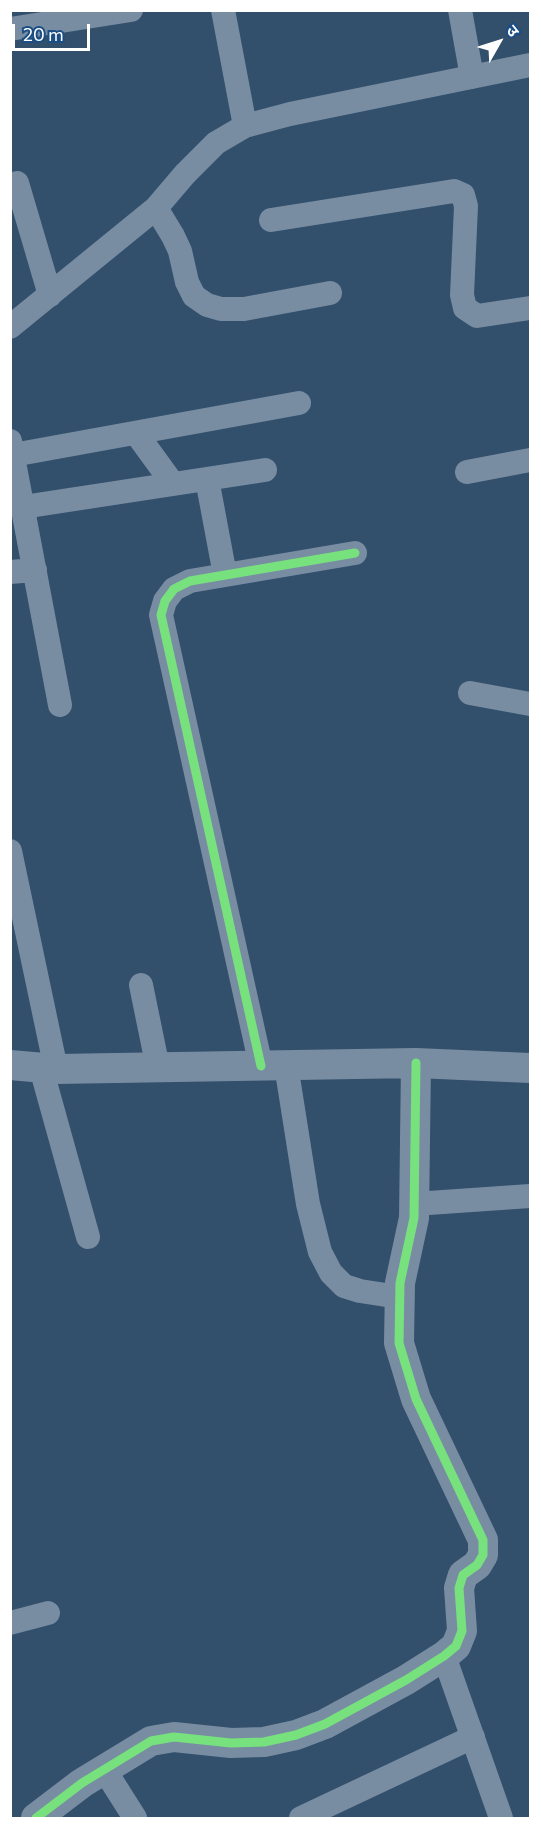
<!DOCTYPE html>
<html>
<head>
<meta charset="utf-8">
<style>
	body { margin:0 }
	#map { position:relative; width:541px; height:1829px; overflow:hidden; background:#324f6c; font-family:Commissioner,"Noto Sans Devanagari",sans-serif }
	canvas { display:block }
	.frame { position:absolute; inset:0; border:12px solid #fff; pointer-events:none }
	.north { position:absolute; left:469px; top:12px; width:60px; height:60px; -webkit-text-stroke:4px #1a4e84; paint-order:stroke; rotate:51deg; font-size:16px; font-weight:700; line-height:24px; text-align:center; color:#fff }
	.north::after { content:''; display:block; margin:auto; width:21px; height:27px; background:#fff; clip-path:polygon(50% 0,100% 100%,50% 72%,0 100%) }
	.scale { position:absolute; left:12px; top:24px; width:78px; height:27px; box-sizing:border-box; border:3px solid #fff; border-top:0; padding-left:8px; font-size:18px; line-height:21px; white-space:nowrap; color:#fff; -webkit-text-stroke:4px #1a4e84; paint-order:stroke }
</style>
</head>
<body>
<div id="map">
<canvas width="541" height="1829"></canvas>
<div class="frame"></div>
<div class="north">उ</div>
<div class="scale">20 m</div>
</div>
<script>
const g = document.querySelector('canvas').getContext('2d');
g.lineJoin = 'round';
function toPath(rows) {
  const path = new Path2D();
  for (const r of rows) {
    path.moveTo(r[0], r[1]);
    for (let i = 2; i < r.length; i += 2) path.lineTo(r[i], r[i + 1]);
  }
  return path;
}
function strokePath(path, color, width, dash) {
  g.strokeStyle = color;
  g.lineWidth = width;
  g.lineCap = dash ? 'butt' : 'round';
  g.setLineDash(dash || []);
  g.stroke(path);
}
const minor = toPath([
	[223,10,245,126],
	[460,10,472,77],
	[10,29,131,10],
	[17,183,50,295],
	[156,208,173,236,180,251,187,282,194,296,207,305,221,309,244,309,330,293],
	[271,220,454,191,463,195,466,206,462,295,465,308,477,316,530,308],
	[10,327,156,208,185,174,216,143,245,126,290,114,530,65],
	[136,433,173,484],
	[10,441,60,705],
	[13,455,299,403],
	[467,472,530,460],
	[207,479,225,575],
	[23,507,265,470],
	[10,572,35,570],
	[470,693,530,704],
	[10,851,56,1069],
	[141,985,158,1068],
	[286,1065,308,1204,320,1252,331,1273,344,1286,360,1291,399,1297],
	[261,1066,161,615,165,601,174,589,190,581,355,553],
	[41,1068,88,1237],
	[414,1204,530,1196],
	[10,1623,48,1613],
	[444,1656,501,1818],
	[104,1769,135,1818],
	[301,1818,473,1737]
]);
const tertiary = toPath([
	[10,1065,56,1069,416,1063,530,1068],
	[36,1818,82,1783,151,1741,174,1737,231,1743,264,1742,296,1735,325,1724,406,1680,444,1656,456,1646,462,1631,459,1588,463,1575,477,1565,483,1555,483,1540,416,1399,399,1343,400,1283,414,1218,416,1063]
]);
const cycleway = toPath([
	[261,1066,161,615,165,601,174,589,190,581,355,553],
	[36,1818,82,1783,151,1741,174,1737,231,1743,264,1742,296,1735,325,1724,406,1680,444,1656,456,1646,462,1631,459,1588,463,1575,477,1565,483,1555,483,1540,416,1399,399,1343,400,1283,414,1218,416,1063]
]);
strokePath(minor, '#788da2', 24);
strokePath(tertiary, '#788da2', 30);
strokePath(cycleway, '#77e17e', 9);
</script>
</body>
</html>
